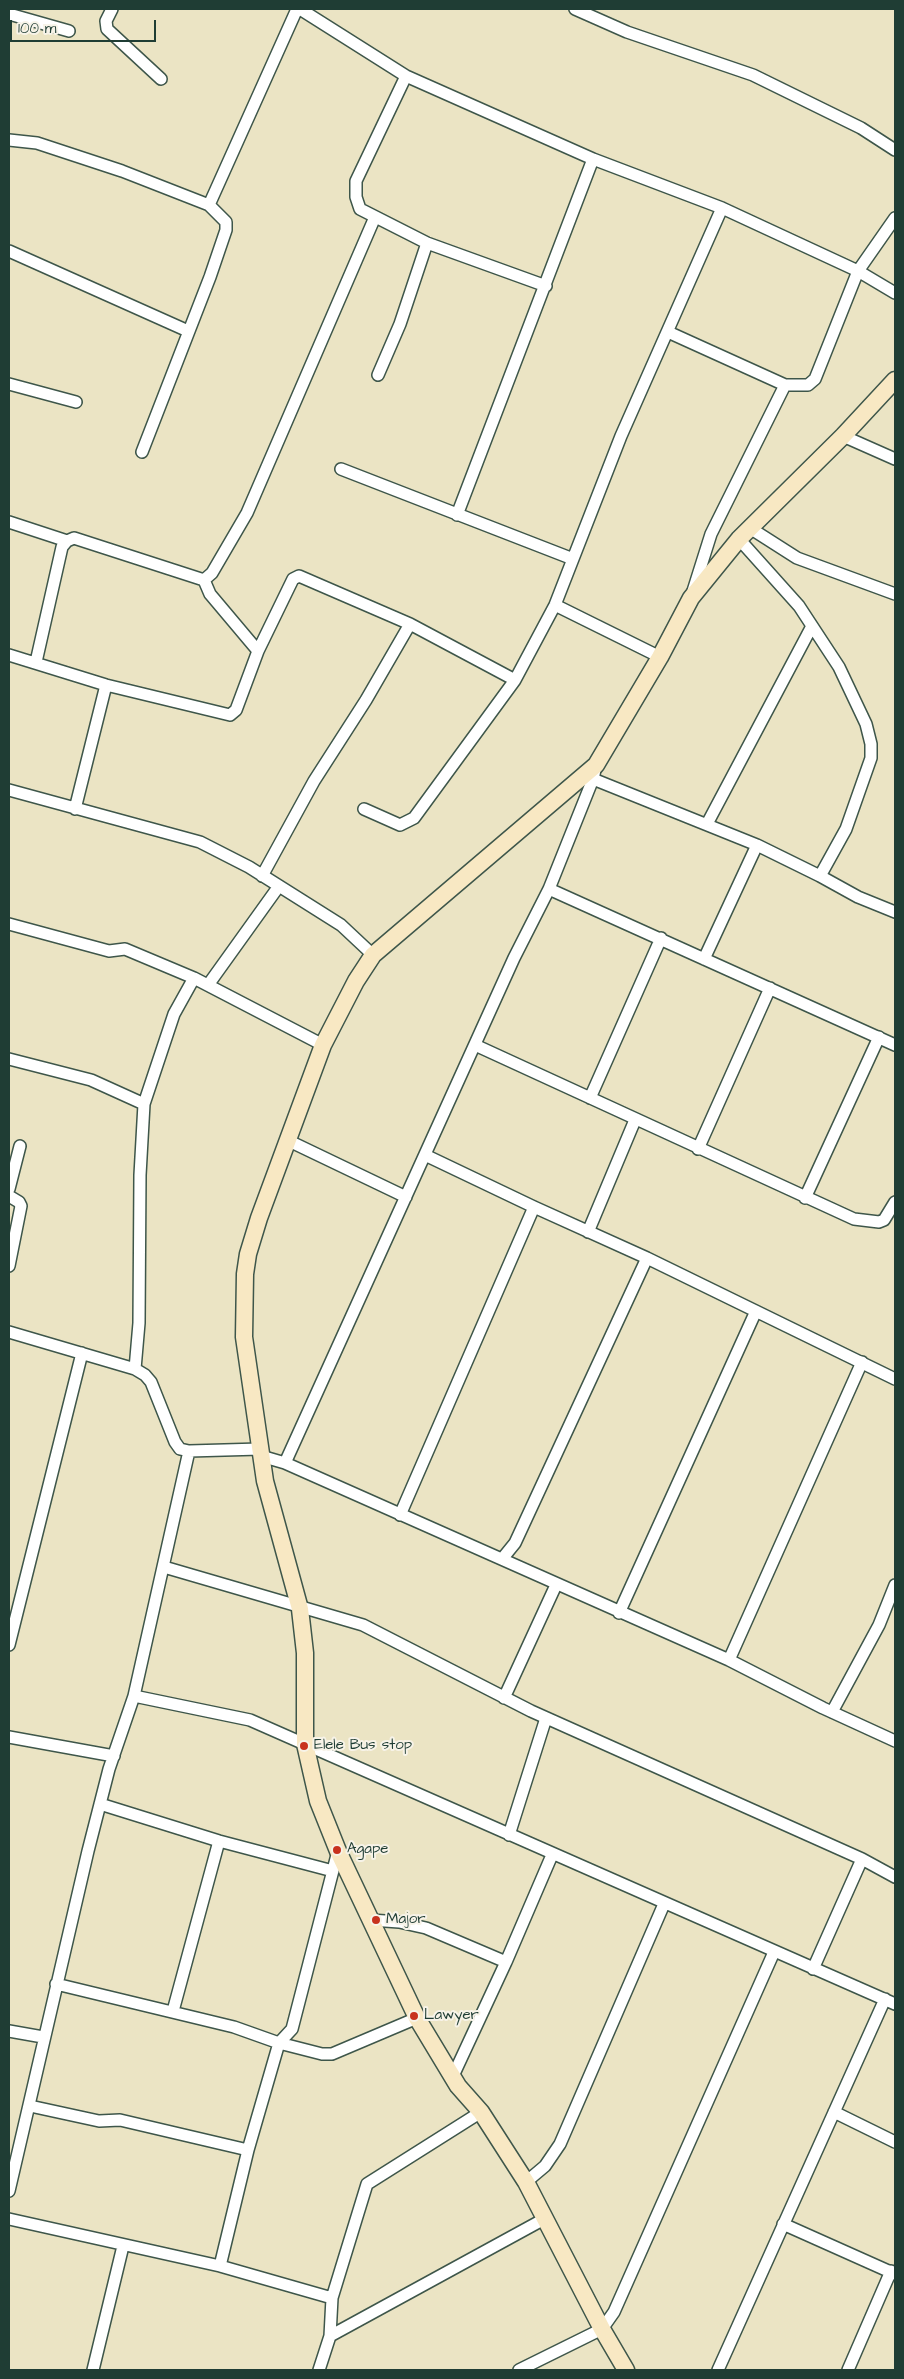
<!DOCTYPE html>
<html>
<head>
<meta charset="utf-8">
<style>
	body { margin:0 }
	#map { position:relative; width:904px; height:2379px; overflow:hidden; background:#ebe4c4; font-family:"Architects Daughter",sans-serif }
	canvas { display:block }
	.frame { position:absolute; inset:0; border:10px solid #1f3d34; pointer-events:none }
	.scale { position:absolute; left:10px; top:20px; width:146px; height:22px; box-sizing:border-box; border:2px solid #1f3d34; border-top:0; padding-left:6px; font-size:15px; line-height:18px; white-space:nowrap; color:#1f3d34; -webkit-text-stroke:4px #f7f3e8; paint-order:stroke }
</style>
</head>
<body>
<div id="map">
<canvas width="904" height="2379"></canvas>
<div class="frame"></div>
<div class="scale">100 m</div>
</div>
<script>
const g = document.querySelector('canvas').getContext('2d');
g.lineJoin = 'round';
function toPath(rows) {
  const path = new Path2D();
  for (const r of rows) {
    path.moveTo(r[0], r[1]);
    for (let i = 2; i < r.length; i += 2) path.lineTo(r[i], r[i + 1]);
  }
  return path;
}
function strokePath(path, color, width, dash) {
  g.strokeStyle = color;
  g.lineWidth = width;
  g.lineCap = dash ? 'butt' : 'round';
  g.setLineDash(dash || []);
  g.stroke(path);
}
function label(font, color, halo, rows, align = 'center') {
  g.font = font + ' "Architects Daughter",sans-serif';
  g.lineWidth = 4;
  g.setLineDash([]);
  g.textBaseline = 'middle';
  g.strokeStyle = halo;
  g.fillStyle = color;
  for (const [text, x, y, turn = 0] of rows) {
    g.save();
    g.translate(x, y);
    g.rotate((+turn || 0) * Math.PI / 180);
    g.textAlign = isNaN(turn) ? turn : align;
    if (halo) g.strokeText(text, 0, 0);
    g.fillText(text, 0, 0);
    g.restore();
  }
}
const street = toPath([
	[112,9,106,21,107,29,161,79],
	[300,9,406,76,593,159,722,208,858,271,895,293],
	[575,9,627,32,753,75,861,128,895,150],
	[9,14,69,31],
	[406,76,356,181,356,197,360,209,427,243,546,286],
	[9,140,37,143,122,171,209,205,226,222,226,230,210,277,142,452],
	[209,205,297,9],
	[9,251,188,331],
	[668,332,785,385,808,385,815,379,858,271,895,218],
	[378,375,400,324,427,243],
	[9,384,76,402],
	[843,436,895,459],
	[341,469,573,559],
	[457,515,593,159],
	[9,522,67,541],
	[750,528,797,558,895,594],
	[739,539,799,606,839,667,866,724,871,744,871,758,846,829,820,876],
	[204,580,210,594,258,651],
	[693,591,711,534,785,385],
	[555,605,660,657],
	[9,655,106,685,230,715,236,710,258,651,293,579,299,576,410,624,515,680],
	[36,662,62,547,67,541,74,538,204,580,212,573,247,513,375,217],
	[593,779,757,845,820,876,858,897,895,912],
	[9,790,200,842,249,867,341,925,373,955],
	[75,809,106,685],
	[364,809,400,825,414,818,515,680,555,605,621,436,722,208],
	[707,824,812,626],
	[262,876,314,781,366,700,410,624],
	[549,889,895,1045],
	[9,924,109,951,125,949,194,978,323,1045],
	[704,959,757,845],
	[208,985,279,886],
	[475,1045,854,1219,879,1222,884,1220,895,1202],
	[9,1059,91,1080,144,1104],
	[590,1098,661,938],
	[287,1140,406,1197],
	[698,1149,770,988],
	[425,1155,534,1207,647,1258,895,1379],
	[9,1189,20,1146],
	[9,1196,19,1202,21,1206,9,1266],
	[805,1198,879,1037],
	[588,1232,635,1120],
	[9,1332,135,1369,145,1375,151,1382,175,1442,180,1449,189,1451,260,1449],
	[135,1369,139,1323,140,1175,144,1104,174,1014,194,978],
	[261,1456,285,1463,729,1660,823,1708,895,1741],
	[285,1463,514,958,549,889,593,779,596,765],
	[400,1515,534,1207],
	[502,1559,515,1543,647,1258],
	[164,1567,363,1625,531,1711,862,1859,895,1877],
	[619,1613,756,1311],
	[9,1645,82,1353],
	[729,1660,862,1362],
	[134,1696,250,1720,895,2004],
	[504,1698,556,1585],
	[832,1712,879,1625,895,1585],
	[9,1737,114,1756],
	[100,1804,219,1841,333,1871],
	[509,1835,546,1718],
	[371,1920,399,1922,426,1928,506,1962],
	[813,1969,862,1859],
	[56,1984,234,2027,279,2043,322,2054,332,2054,417,2018],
	[173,2011,219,1841],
	[9,2031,43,2037],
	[453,2076,506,1962,552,1855],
	[30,2106,99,2121,120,2120,248,2150],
	[834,2112,895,2142],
	[526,2182,545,2166,560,2144,664,1904],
	[9,2191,88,1851,109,1769,134,1696,189,1451],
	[9,2219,220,2266,332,2298,330,2336],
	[783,2224,895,2274],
	[220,2266,248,2150,279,2043,292,2029,338,1851],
	[332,2298,367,2184,481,2112],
	[93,2370,123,2246],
	[319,2370,330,2336,546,2218],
	[519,2370,602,2329,614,2312,774,1952],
	[718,2370,885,1999],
	[848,2370,891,2271]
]);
const secondary = toPath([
	[626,2370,602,2329,526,2182,481,2112,458,2086,417,2018,338,1851,318,1801,305,1744,305,1653,300,1609,265,1481,244,1337,245,1274,248,1254,259,1218,323,1045,356,981,373,955,596,765,660,657,691,598,739,539,843,436,895,380]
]);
const markers = [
	[304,1746,5,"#c8321e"],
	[337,1850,5,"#c8321e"],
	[376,1920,5,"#c8321e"],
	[414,2016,5,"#c8321e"]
];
const poiNames = [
	["Elele Bus stop",314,1746],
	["Agape",347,1850],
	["Major",386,1920],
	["Lawyer",424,2016]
];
strokePath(street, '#3e564a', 14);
strokePath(secondary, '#3e564a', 19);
strokePath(street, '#fff', 11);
strokePath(secondary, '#f8e8c3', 16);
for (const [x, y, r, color] of markers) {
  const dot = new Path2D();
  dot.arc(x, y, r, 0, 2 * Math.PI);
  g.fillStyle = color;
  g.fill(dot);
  strokePath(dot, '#f7f3e8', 2);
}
label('15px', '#1f3d34', '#f7f3e8', poiNames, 'left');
</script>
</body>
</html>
